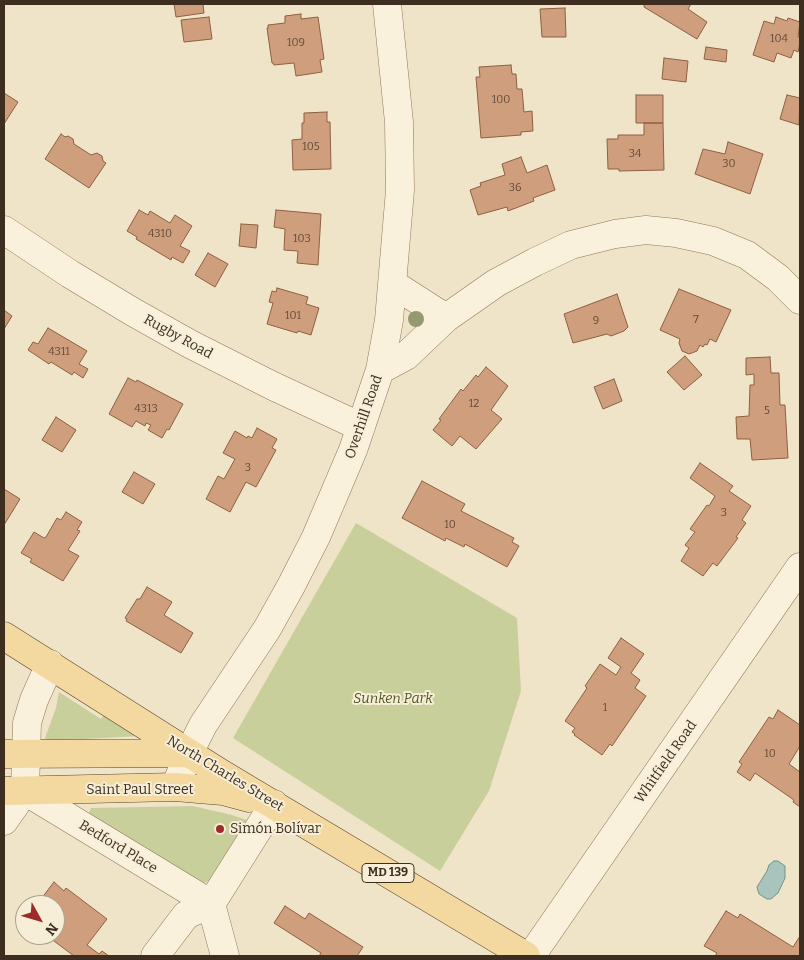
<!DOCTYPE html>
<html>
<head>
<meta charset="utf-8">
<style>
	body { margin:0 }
	#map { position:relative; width:804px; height:960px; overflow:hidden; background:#f0e4c8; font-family:Bitter,serif }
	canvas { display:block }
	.frame { position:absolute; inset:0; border:5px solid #3d2e20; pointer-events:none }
	.north { position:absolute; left:15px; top:895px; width:50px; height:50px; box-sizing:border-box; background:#f7eed8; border:1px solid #ada18e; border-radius:50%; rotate:129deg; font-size:14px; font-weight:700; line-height:20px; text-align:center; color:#3d2e20 }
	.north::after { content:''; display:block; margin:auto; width:18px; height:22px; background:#9e2a2b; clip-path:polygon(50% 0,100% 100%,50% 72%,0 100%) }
</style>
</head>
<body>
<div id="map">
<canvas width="804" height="960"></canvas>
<div class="frame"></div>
<div class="north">N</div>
</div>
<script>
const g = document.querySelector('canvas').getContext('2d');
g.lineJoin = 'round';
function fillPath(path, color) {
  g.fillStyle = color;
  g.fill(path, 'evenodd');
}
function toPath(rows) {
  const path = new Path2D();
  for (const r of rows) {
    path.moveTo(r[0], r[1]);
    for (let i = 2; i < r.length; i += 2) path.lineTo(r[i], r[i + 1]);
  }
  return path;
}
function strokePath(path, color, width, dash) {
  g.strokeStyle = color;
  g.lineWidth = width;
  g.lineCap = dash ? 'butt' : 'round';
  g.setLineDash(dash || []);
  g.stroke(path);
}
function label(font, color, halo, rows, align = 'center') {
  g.font = font + ' Bitter,serif';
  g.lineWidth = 4;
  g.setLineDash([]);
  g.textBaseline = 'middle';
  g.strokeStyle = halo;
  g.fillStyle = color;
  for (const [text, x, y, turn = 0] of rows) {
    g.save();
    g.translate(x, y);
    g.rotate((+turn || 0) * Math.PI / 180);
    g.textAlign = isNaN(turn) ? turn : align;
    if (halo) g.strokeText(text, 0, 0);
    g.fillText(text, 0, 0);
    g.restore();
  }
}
const green = toPath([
	[356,523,517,618,521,691,489,791,440,871,233,738],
	[59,692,101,719,108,708,141,736,47,741,45,738,56,708],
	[193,806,232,815,247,820,245,829,212,880,200,884,89,813,91,808]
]);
const water = toPath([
	[774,861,778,861,785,866,785,878,778,893,771,899,767,899,759,894,757,887,767,871,769,865,774,861]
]);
const building = toPath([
	[174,4,203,4,204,13,176,17,174,4],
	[644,4,691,4,688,9,707,22,697,39,644,7,644,4],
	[565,8,566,37,542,37,540,9,565,8],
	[301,14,301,19,318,17,324,59,320,60,322,72,296,76,294,63,274,65,273,63,272,63,267,28,268,28,268,25,285,23,285,16,301,14],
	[209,17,212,39,184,42,181,20,209,17],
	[776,17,787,21,788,18,800,22,798,37,800,37,800,43,798,52,794,50,791,58,777,53,774,62,753,55,764,21,774,24,776,17],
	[706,47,727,50,726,62,704,59,706,47],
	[664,58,688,61,686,82,662,79,664,58],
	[511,65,512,74,516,74,517,89,522,89,524,112,532,111,533,131,521,132,521,135,481,138,476,77,480,77,479,67,511,65],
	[4,93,18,102,4,124,4,93],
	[636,95,663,95,663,123,636,123,636,95],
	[787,95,800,98,799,125,780,119,787,95],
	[327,112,327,122,330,122,331,169,293,170,292,140,302,139,302,123,304,123,304,113,327,112],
	[644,123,663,123,664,170,619,171,619,169,608,169,607,139,618,139,618,135,644,135,644,123],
	[61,134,65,137,68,136,73,139,74,144,91,155,97,153,102,156,103,161,106,163,89,188,45,159,61,134],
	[728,142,763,154,750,194,695,174,703,149,725,154,728,142],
	[521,157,527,173,547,165,555,190,533,198,534,201,508,211,507,207,478,215,470,190,481,186,480,183,505,175,502,164,521,157],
	[139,210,148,215,150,211,170,223,175,215,192,226,180,246,190,251,183,263,172,257,171,260,136,239,137,237,127,231,139,210],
	[276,210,321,214,318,265,297,263,298,251,284,250,285,229,274,227,276,210],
	[241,224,258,225,256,248,239,246,241,224],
	[208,253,228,264,215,287,195,275,208,253],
	[277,288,308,297,306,304,319,308,311,335,298,331,297,333,267,324,273,303,269,302,272,291,276,292,277,288],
	[679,289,731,310,716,342,710,339,707,345,705,344,703,347,700,345,697,351,689,354,682,351,679,343,680,339,660,330,679,289],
	[617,294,628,327,624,331,611,336,607,334,573,343,564,314,617,294],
	[4,310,12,316,4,329,4,310],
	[48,328,87,351,79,364,88,369,83,378,74,372,72,375,51,362,49,364,28,350,33,342,38,344,48,328],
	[685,356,702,375,684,390,667,372,685,356],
	[770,357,771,373,779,373,780,405,785,405,788,458,752,460,750,439,737,439,736,417,749,416,750,385,754,385,754,374,746,375,746,358,770,357],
	[486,367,508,386,491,410,502,419,476,449,460,436,452,446,433,430,441,420,439,419,461,389,463,391,476,375,478,377,486,367],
	[128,378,136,382,137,380,183,404,169,430,167,429,162,438,148,430,151,425,146,423,145,426,136,421,132,427,109,414,128,378],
	[614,379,622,401,603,409,594,387,614,379],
	[56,417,76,430,62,452,42,440,56,417],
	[257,428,277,439,272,448,276,450,256,487,246,482,230,512,206,499,218,476,224,479,235,459,223,453,235,431,247,438,248,436,252,438,257,428],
	[700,463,733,486,729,491,751,506,742,520,746,523,736,537,738,538,717,566,713,563,703,576,681,561,689,548,685,545,695,532,690,529,707,505,709,506,715,496,690,478,700,463],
	[134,472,155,484,143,504,122,492,134,472],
	[422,481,465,504,461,511,514,538,512,542,519,546,507,567,465,544,464,547,446,538,445,541,402,518,422,481],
	[4,489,20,499,4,525,4,489],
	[66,512,82,522,77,530,80,531,68,550,79,556,63,581,30,562,32,559,21,553,34,532,44,538,46,537,57,518,61,520,66,512],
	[147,587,172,602,164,615,193,633,181,653,126,621,127,619,125,618,137,599,140,599,147,587],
	[621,638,644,654,631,673,640,680,635,688,646,696,612,746,610,744,602,755,574,735,575,734,572,732,575,728,565,721,587,688,585,686,600,664,616,675,621,667,608,658,621,638],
	[778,710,800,725,800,746,789,764,800,772,800,807,793,802,794,800,755,773,750,781,737,772,742,764,739,762,769,717,773,719,778,710],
	[54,882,64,891,66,888,107,919,87,945,99,954,102,951,109,956,74,956,46,935,55,935,55,905,40,905,38,903,54,882],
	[285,906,305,919,309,913,363,947,357,956,319,956,321,953,274,923,285,906],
	[726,911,738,918,740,914,793,947,800,936,800,956,715,956,717,953,704,946,726,911]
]);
const minor = toPath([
	[4,230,70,274,133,312,190,344,273,386,361,427],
	[393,284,446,318],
	[380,370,406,356,446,318,496,283,535,262,571,245,615,234,646,230,676,233,713,241,747,255,778,278,800,300],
	[175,787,189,753,203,725,267,629,291,586,316,537,353,450,380,370,389,320,400,190,399,122,387,4],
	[25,791,211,904,225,956],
	[4,821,25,791,27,723,34,700,50,664],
	[211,904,274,804],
	[155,956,186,915,211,904],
	[531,956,800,567]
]);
const major = toPath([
	[4,636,222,774,526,956],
	[4,754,189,753],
	[4,791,175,787,223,791,249,798]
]);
const trees = [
	[416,319]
];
const markers = [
	[220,829,5,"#9e2a2b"]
];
const numberNames = [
	["104",779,39],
	["109",296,43],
	["100",501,100],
	["105",311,147],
	["34",635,154],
	["30",729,164],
	["36",515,188],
	["4310",160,234],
	["103",302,239],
	["101",293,316],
	["7",696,320],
	["9",596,321],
	["4311",59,352],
	["12",474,404],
	["4313",146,409],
	["5",767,411],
	["3",248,468],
	["3",724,513],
	["10",450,525],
	["1",605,708],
	["10",770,754]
];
const shields = [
	[388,873,52]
];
const shieldNames = [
	["MD 139",388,873]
];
const streetNames = [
	["Rugby Road",178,337,29],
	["Overhill Road",364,417,-71],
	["Whitfield Road",666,762,-55],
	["North Charles Street",225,774,31],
	["Saint Paul Street",140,790],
	["Bedford Place",118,847,31]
];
const parkNames = [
	["Sunken Park",393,699]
];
const poiNames = [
	["Simón Bolívar",230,829]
];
fillPath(green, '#c9cf9b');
fillPath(water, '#a9c4bc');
strokePath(water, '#6f938a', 1);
fillPath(building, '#cf9f7d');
strokePath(building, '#8d5f41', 1);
strokePath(minor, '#8d765c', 29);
strokePath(major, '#5b4430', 29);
strokePath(minor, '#faf1dc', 28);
strokePath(major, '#f3d9a0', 28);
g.fillStyle = '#96986f';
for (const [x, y] of trees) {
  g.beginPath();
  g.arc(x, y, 8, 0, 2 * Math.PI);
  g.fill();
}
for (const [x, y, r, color] of markers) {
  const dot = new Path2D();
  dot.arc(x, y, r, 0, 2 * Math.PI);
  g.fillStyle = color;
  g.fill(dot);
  strokePath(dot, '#f7eed8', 2);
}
label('11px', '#624a37', null, numberNames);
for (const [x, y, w] of shields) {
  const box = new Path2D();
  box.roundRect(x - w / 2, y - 9.5, w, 19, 4);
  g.fillStyle = '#f7eed8';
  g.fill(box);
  strokePath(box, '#3d2e20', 1);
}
label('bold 12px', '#3d2e20', null, shieldNames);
label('14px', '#3d2e20', '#f7eed8', streetNames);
label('italic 14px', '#4d5a26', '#f7eed8', parkNames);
label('14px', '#3d2e20', '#f7eed8', poiNames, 'left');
</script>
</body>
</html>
